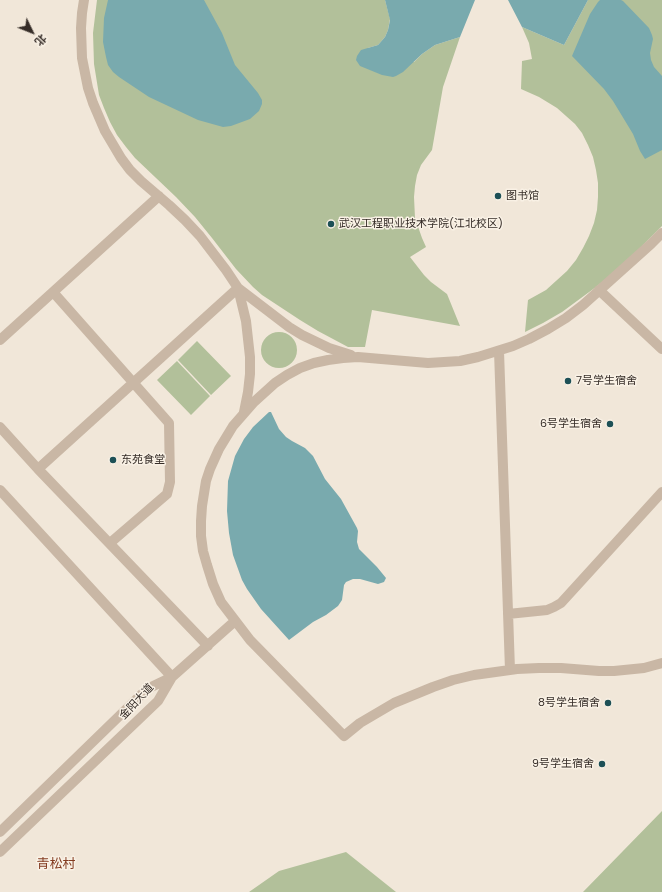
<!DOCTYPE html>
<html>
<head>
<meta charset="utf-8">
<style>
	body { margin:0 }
	#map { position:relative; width:662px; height:892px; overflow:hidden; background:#f1e7d9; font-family:Poppins,"Noto Sans SC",sans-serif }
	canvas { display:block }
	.north { position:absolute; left:12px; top:12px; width:40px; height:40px; -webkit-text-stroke:3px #f9f1e5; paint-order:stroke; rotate:133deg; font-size:11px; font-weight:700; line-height:16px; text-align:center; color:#352c27 }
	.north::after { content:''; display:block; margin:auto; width:14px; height:18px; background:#352c27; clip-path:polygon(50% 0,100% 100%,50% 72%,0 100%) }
</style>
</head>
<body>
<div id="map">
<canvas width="662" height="892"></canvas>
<div class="north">北</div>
</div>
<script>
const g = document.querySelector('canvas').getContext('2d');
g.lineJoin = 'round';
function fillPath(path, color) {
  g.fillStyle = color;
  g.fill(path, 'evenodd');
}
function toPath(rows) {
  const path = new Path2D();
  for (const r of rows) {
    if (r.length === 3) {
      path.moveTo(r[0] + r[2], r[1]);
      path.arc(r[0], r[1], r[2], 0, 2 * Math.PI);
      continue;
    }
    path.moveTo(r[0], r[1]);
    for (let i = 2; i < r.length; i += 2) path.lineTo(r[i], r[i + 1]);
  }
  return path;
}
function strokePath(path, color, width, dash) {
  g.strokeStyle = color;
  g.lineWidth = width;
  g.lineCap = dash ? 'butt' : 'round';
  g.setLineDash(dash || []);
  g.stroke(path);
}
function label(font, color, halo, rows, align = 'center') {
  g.font = font + ' Poppins,"Noto Sans SC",sans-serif';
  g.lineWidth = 3;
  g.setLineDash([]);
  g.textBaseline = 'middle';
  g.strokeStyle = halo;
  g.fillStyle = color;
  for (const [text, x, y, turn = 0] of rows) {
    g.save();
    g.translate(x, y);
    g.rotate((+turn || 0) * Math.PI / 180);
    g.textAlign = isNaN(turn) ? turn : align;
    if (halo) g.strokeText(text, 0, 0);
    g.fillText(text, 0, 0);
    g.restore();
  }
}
const green = toPath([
	[97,0,385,0,390,19,388,30,385,37,378,45,368,48,414,62,422,54,435,45,460,37,443,87,432,150,421,165,417,175,415,186,414,197,415,218,422,238,426,247,410,257,424,275,431,282,447,294,460,326,372,310,365,347,348,347,318,331,300,320,262,295,253,287,236,269,212,238,195,217,176,197,135,158,126,147,117,135,110,122,104,108,99,95,94,64,93,33],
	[588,0,662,0,662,226,627,261,596,287,562,312,543,323,525,332,528,300,546,290,567,271,576,260,583,248,589,236,594,223,597,210,598,197,598,183,596,170,593,157,588,145,582,133,575,124,557,108,539,97,521,89,522,61,532,59,529,43,522,27,564,45],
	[279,350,18],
	[197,341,231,376,211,395,178,360],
	[177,361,210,396,191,415,157,380],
	[662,811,662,892,583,892],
	[346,852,396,892,249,892,279,871]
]);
const water = toPath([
	[108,0,204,0,222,33,235,65,258,93,262,100,262,104,259,111,250,119,231,126,223,127,198,120,149,97,119,77,113,72,108,65,106,57,103,42,104,18],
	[385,0,475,0,460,37,435,45,422,54,403,72,396,76,393,77,382,75,360,66,356,60,357,56,361,50,378,45,385,37,388,30,390,20],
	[508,0,588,0,564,45,522,27],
	[600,0,621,0,623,1,649,28,652,35,653,39,650,53,651,60,654,67,662,76,662,150,645,159,640,151,633,134,613,101,604,89,572,56,590,14,598,2],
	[269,412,271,412,279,429,286,437,292,441,305,448,313,456,325,479,341,499,357,528,358,531,357,542,359,549,377,567,386,578,384,582,378,584,360,579,353,579,346,582,344,585,342,600,338,606,326,615,313,622,289,640,261,609,247,589,242,580,233,555,229,533,227,511,228,481,235,456,244,439,253,427]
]);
const minor = toPath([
	[84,0,82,13,81,28,82,58,88,88,93,103,105,131,121,158,130,170,141,181,169,205,185,220,200,236,226,270,238,288,246,321,250,357,250,374,248,392,244,412],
	[662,233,651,244,583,305,566,318,548,329,529,339,513,346,478,357,460,361,428,363,358,357,343,358,328,360,314,363,300,368,287,375,275,383,254,402,233,426,219,449,210,469,206,481,202,506,201,521,201,536,203,551,207,565,213,584,221,602,250,640,344,736,360,723,394,703,433,687,453,680,474,675,517,669,539,668,561,668,599,671,614,671,644,668,662,663],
	[238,288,289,327,302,335,329,348,351,355],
	[599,290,662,349],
	[53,292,169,423,170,482,167,494,110,543],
	[0,340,159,196],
	[499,351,510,670],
	[0,427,38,469,208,646],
	[38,469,238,288],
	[0,490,172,677],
	[508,614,547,610,554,607,561,603,662,492],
	[0,832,147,689,172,677],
	[0,852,158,701,172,677,235,621]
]);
const markers = [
	[498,196,4,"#1d5056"],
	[331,224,4,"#1d5056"],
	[568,381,4,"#1d5056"],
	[610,424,4,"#1d5056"],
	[113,460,4,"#1d5056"],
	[608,703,4,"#1d5056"],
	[602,764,4,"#1d5056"]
];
const poiNames = [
	["图书馆",506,196],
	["武汉工程职业技术学院(江北校区)",339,224],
	["7号学生宿舍",576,381],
	["6号学生宿舍",602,424,"right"],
	["东苑食堂",121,460],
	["8号学生宿舍",600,703,"right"],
	["9号学生宿舍",594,764,"right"]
];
const streetNames = [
	["金阳大道",137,702,-47]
];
const quarterNames = [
	["青松村",56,865]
];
fillPath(green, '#b2c09a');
fillPath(water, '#79aaae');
strokePath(minor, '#c9b7a5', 10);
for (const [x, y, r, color] of markers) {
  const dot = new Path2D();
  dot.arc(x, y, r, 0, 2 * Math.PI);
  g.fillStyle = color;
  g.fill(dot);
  strokePath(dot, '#f9f1e5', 1.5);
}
label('11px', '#352c27', '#f9f1e5', poiNames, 'left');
label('11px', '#352c27', '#f9f1e5', streetNames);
label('13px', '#833b20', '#f9f1e5', quarterNames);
</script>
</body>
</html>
